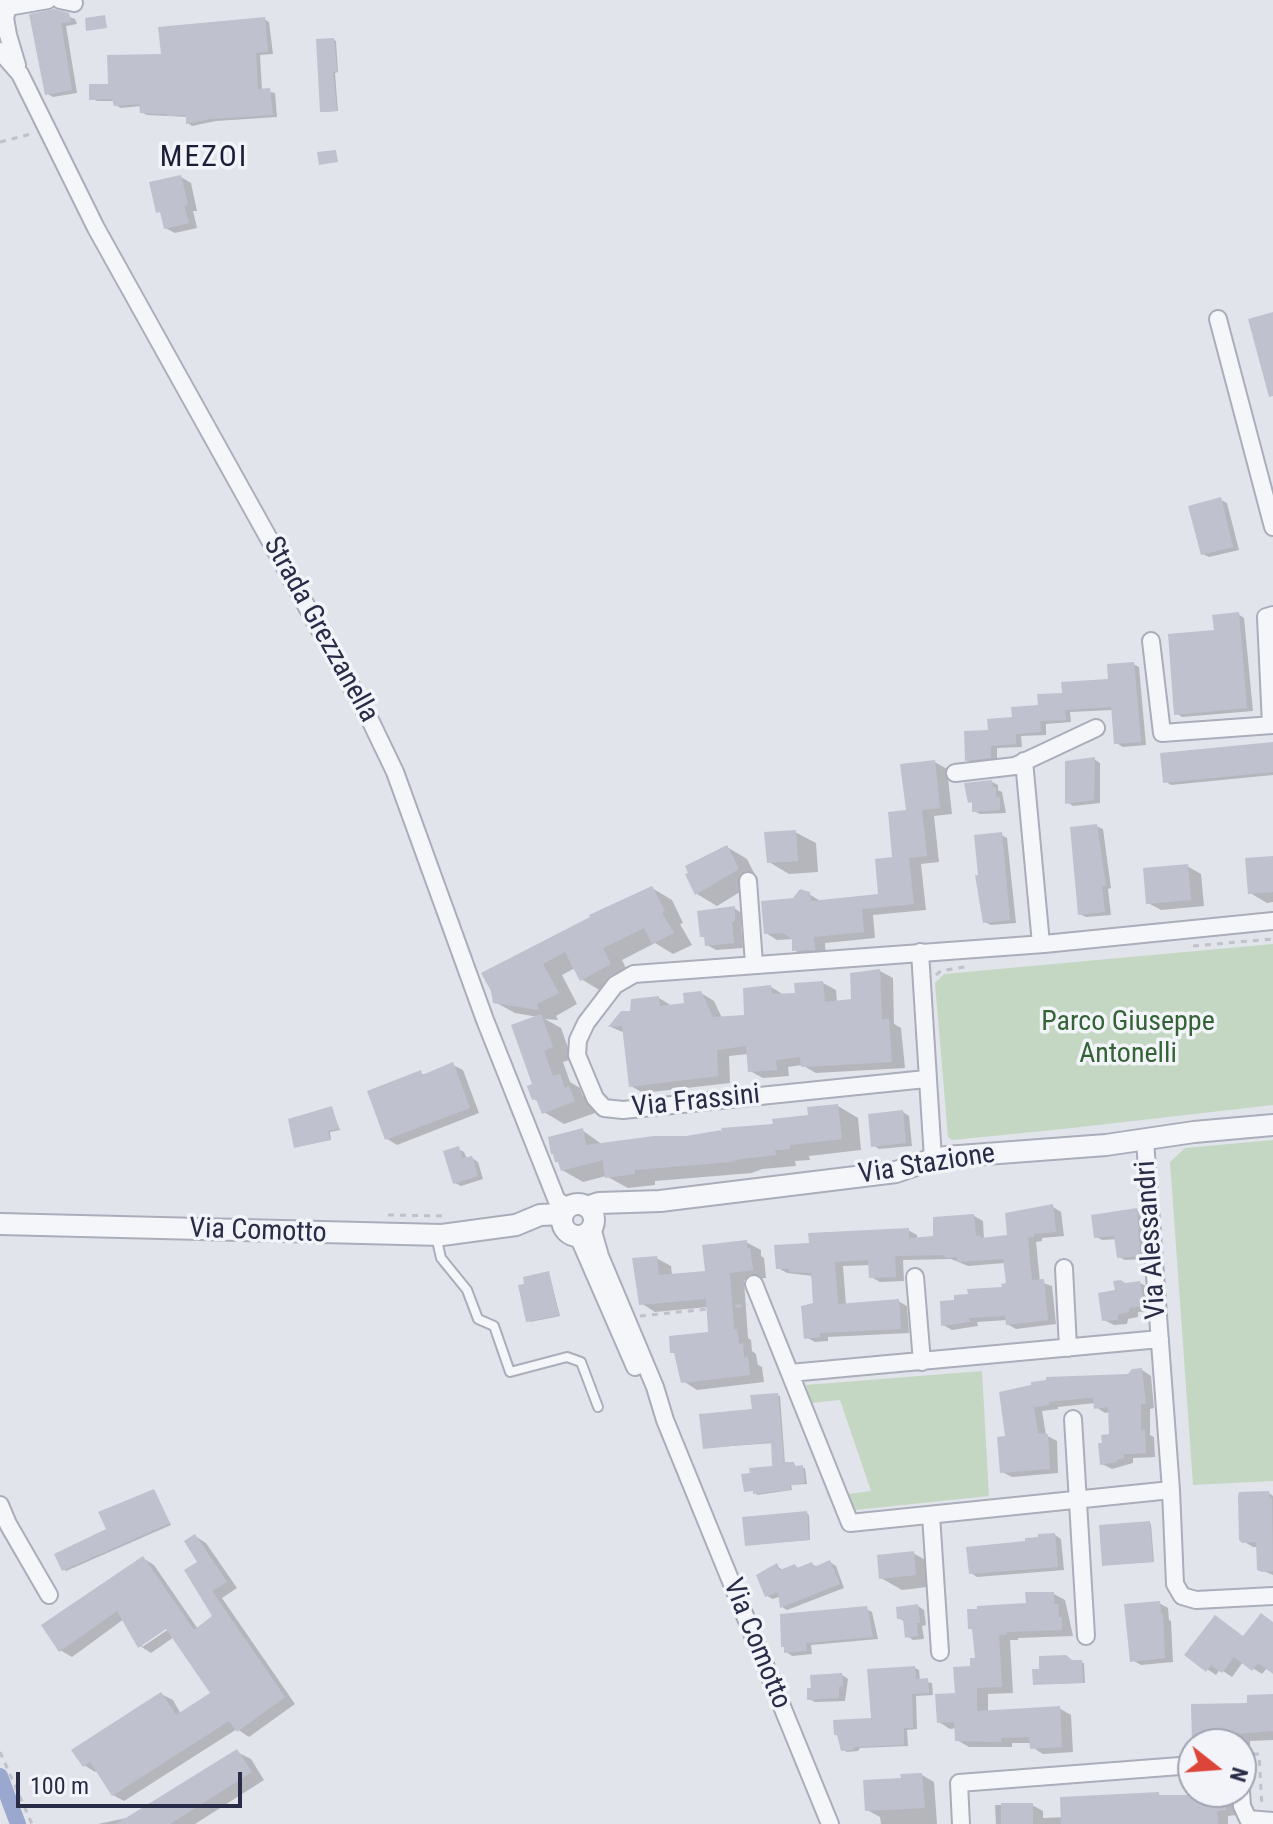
<!DOCTYPE html>
<html>
<head>
<meta charset="utf-8">
<style>
	body { margin:0 }
	#map { position:relative; width:1273px; height:1824px; overflow:hidden; background:#e2e4ec; font-family:"Roboto Condensed",sans-serif }
	canvas { display:block }
	.north { position:absolute; left:1177px; top:1728px; width:80px; height:80px; box-sizing:border-box; background:#f2f4f9; border:2px solid #a1a4b1; border-radius:50%; rotate:107deg; font-size:22px; font-weight:700; line-height:32px; text-align:center; color:#282c46 }
	.north::after { content:''; display:block; margin:auto; width:28px; height:36px; background:#dd453b; clip-path:polygon(50% 0,100% 100%,50% 72%,0 100%) }
	.scale { position:absolute; left:16px; top:1772px; width:226px; height:36px; box-sizing:border-box; border:4px solid #282c46; border-top:0; padding-left:10px; font-size:24px; line-height:28px; white-space:nowrap; color:#282c46; -webkit-text-stroke:6px #f2f4f9; paint-order:stroke }
</style>
</head>
<body>
<div id="map">
<canvas width="1273" height="1824"></canvas>
<div class="north">N</div>
<div class="scale">100 m</div>
</div>
<script>
const g = document.querySelector('canvas').getContext('2d');
g.lineJoin = 'round';
function fillPath(path, color) {
  g.fillStyle = color;
  g.fill(path, 'evenodd');
}
function toPath(rows) {
  const path = new Path2D();
  for (const r of rows) {
    if (r.length === 3) {
      path.moveTo(r[0] + r[2], r[1]);
      path.arc(r[0], r[1], r[2], 0, 2 * Math.PI);
      continue;
    }
    path.moveTo(r[0], r[1]);
    for (let i = 2; i < r.length; i += 2) path.lineTo(r[i], r[i + 1]);
  }
  return path;
}
function strokePath(path, color, width, dash) {
  g.strokeStyle = color;
  g.lineWidth = width;
  g.lineCap = dash ? 'butt' : 'round';
  g.setLineDash(dash || []);
  g.stroke(path);
}
function label(font, color, halo, rows, align = 'center') {
  g.font = font + ' "Roboto Condensed",sans-serif';
  g.lineWidth = 7;
  g.setLineDash([]);
  g.textBaseline = 'middle';
  g.strokeStyle = halo;
  g.fillStyle = color;
  for (const [text, x, y, turn = 0] of rows) {
    g.save();
    g.translate(x, y);
    g.rotate((+turn || 0) * Math.PI / 180);
    g.textAlign = isNaN(turn) ? turn : align;
    if (halo) g.strokeText(text, 0, 0);
    g.fillText(text, 0, 0);
    g.restore();
  }
}
const green = toPath([
	[1273,944,1273,1105,1063,1129,952,1140,948,1137,935,983,944,974],
	[1273,1140,1273,1481,1193,1485,1170,1162,1185,1148],
	[982,1371,989,1496,855,1510,848,1494,871,1491,840,1400,811,1403,806,1385]
]);
const shadow = toPath([
	[54,11,75,19,77,24,66,26,77,93,53,97,46,93],
	[264,19,269,22,273,54,260,55,262,90,275,93,277,117,216,121,192,126,188,123,188,117,147,115,141,112,141,106,121,108,115,105,115,101,97,101,91,98,163,56],
	[334,40,336,41,338,72,335,73,338,111,325,112,322,111],
	[181,177,191,183,197,211,193,211,197,228,175,233,165,228,162,214,158,211],
	[1221,500,1227,503,1239,550,1209,557,1203,554],
	[1238,614,1244,618,1253,711,1182,717,1176,713,1216,632],
	[1133,664,1139,667,1146,745,1123,747,1116,743,1113,710,1070,712,1071,722,1046,724,1046,735,1021,736,1022,747,997,748,997,760,973,763,967,760,990,732,1064,695,1111,681],
	[1273,744,1273,775,1171,785,1165,781],
	[1094,759,1100,763,1100,803,1073,806,1067,802],
	[935,762,947,769,952,814,934,816,939,862,921,864,926,910,873,915,875,938,825,943,826,956,806,957,794,950,794,939,777,940,766,933,794,900,809,894,822,902,880,896,908,811],
	[992,782,998,785,998,790,1002,792,1006,813,980,814,974,811,974,804,970,801],
	[1096,826,1103,829,1111,888,1108,889,1111,915,1086,917,1080,914],
	[795,832,816,843,818,872,789,874,769,862],
	[1001,835,1007,838,1016,923,991,925,985,922,980,876],
	[727,847,747,859,758,881,717,906,697,894,688,875],
	[1273,858,1273,902,1267,903,1250,893],
	[1187,866,1201,874,1204,906,1161,910,1148,903],
	[652,888,672,900,683,923,680,924,692,945,673,954,655,943,622,960,630,976,601,991,581,979,575,968,562,975,577,1004,556,1016,558,1020,545,1019,561,1028,572,1059,563,1062,570,1082,580,1088,583,1096,590,1100,595,1113,564,1124,544,1112,540,1103,534,1099,538,1017,515,1013,495,1002,493,991],
	[734,908,743,914,744,926,741,926,743,948,716,950,707,945,706,938,701,936],
	[880,971,893,978,894,1024,901,1028,905,1068,816,1073,802,1065,788,1067,789,1076,763,1078,750,1071,748,1054,729,1056,730,1083,643,1093,631,1086,625,1033,611,1027,659,998,672,1006,686,1005,701,993,714,1001,722,1018,746,1017,771,987,784,995,797,995,823,983,836,990,837,1002,853,1001],
	[453,1065,463,1070,479,1113,397,1145,387,1139,420,1073,425,1075],
	[838,1106,858,1118,861,1150,809,1156,810,1160,795,1161,796,1166,762,1169,752,1173,655,1181,655,1185,628,1188,606,1176,583,1182,562,1170,582,1130,603,1145,686,1138,775,1126,810,1117],
	[331,1108,340,1130,330,1132,331,1140,296,1147],
	[903,1112,909,1116,912,1146,879,1149,873,1145],
	[458,1149,464,1152,467,1159,472,1158,478,1162,483,1179,461,1186,455,1183],
	[1053,1207,1061,1212,1064,1236,1042,1238,1042,1241,1036,1242,1040,1282,1052,1286,1056,1324,1016,1329,1007,1324,1007,1320,977,1322,978,1326,952,1330,943,1325,1008,1285,1005,1263,968,1266,951,1259,903,1260,904,1281,880,1282,871,1277,870,1265,843,1266,846,1305,898,1301,907,1306,909,1333,828,1337,828,1341,815,1342,806,1337,813,1307,813,1276,787,1273,778,1268,811,1244,908,1230,917,1235,917,1240,935,1238,974,1216,983,1221,984,1240,1009,1237],
	[1137,1210,1143,1214,1146,1259,1125,1260,1119,1257,1117,1239,1102,1240,1096,1237],
	[746,1242,761,1250,761,1256,764,1258,766,1278,744,1280,748,1338,751,1340,752,1351,756,1354,758,1365,762,1367,764,1382,697,1390,683,1381,711,1334,708,1307,655,1312,641,1303,656,1258,671,1266,672,1275,707,1272],
	[549,1273,560,1316,530,1322,528,1320],
	[1116,1283,1140,1283,1150,1288,1153,1311,1138,1312,1138,1317,1128,1319,1127,1324,1114,1325,1104,1320,1117,1292],
	[1142,1370,1151,1376,1154,1408,1150,1409,1150,1435,1154,1437,1155,1457,1133,1458,1133,1463,1112,1469,1102,1464,1111,1436,1110,1412,1105,1413,1096,1407,1095,1403,1058,1407,1058,1409,1042,1411,1046,1435,1057,1441,1058,1473,1012,1477,1002,1472,1007,1438,1001,1394,1129,1376],
	[777,1395,780,1396,785,1464,794,1464,797,1468,805,1468,807,1484,791,1485,792,1490,757,1495,755,1491,745,1491,774,1467,773,1443,705,1448],
	[154,1491,171,1525,66,1571,63,1569],
	[1269,1493,1273,1496,1273,1575,1259,1569,1258,1547,1253,1547,1243,1541],
	[806,1513,809,1515,810,1540,747,1545],
	[1149,1523,1151,1524,1154,1562,1104,1565],
	[1055,1535,1061,1539,1064,1570,977,1577,971,1573,1027,1543],
	[195,1536,206,1543,237,1588,222,1598,295,1704,249,1737,237,1729,124,1801,113,1795,97,1770,95,1772,84,1765,161,1694,173,1700,181,1714,213,1693,174,1637,151,1653,140,1646,124,1619,72,1657,60,1650,143,1558,154,1565,198,1629,215,1617],
	[173,1621,175,1625,142,1647,142,1642],
	[913,1553,934,1565,936,1586,902,1590,881,1578],
	[830,1562,836,1566,844,1588,787,1610,782,1607,781,1596,773,1599,767,1596,777,1566,784,1571,795,1566,800,1569,812,1564,817,1567],
	[1054,1594,1065,1600,1073,1636,1018,1638,1018,1640,1010,1640,1013,1693,988,1694,988,1712,1059,1708,1071,1715,1073,1752,1043,1754,1032,1747,1031,1743,1012,1743,1012,1747,969,1747,957,1740,957,1728,950,1729,939,1722,977,1660,974,1631,970,1628],
	[1159,1603,1168,1608,1169,1620,1171,1621,1173,1662,1141,1665,1132,1660],
	[918,1606,924,1610,926,1625,922,1626,924,1639,913,1640,907,1636,905,1622,899,1618],
	[866,1609,872,1612,878,1639,811,1645,812,1654,792,1656,786,1652,786,1648],
	[1273,1622,1273,1671,1267,1668,1262,1674,1243,1662,1232,1677,1220,1669,1216,1675,1186,1655,1244,1638],
	[1073,1662,1084,1663,1085,1683,1035,1684],
	[915,1668,919,1670,920,1681,932,1683,933,1695,916,1696,917,1729,907,1730,908,1746,860,1748,858,1751,847,1752,842,1749,839,1736,873,1720],
	[842,1675,848,1679,845,1701,815,1702,809,1699],
	[1273,1697,1273,1740,1250,1741,1250,1757,1241,1757,1241,1744,1194,1744,1249,1705],
	[237,1752,251,1759,264,1780,195,1824,98,1824,131,1817],
	[922,1775,934,1782,937,1824,881,1824,880,1817,867,1810,903,1780],
	[1189,1785,1193,1785,1193,1792,1235,1792,1236,1815,1228,1816,1228,1824,996,1824,995,1805,1032,1805,1043,1811,1043,1818,1063,1817,1158,1794,1164,1797,1190,1797]
]);
const canal = toPath([
	[0,1776,18,1824]
]);
const building = toPath([
	[54,9,69,13,71,22,61,23,72,90,45,95,29,14],
	[105,15,107,28,86,31,85,18],
	[265,17,268,52,256,53,258,89,270,88,273,115,210,119,186,124,186,115,167,116,167,114,140,113,139,104,114,106,112,99,89,100,89,84,108,84,107,55,161,54,158,27],
	[334,38,337,72,333,72,337,111,320,112,316,39],
	[336,150,338,162,319,165,317,152],
	[181,175,188,205,184,206,189,223,164,229,160,212,156,213,149,182],
	[1273,312,1273,396,1269,397,1248,319],
	[1221,497,1233,547,1201,555,1188,506],
	[1239,612,1247,708,1174,715,1168,634,1214,630,1212,615],
	[1134,662,1141,742,1114,744,1111,707,1065,710,1066,720,1040,721,1041,732,1016,734,1016,744,991,746,991,758,965,761,964,731,988,730,987,719,1012,717,1011,707,1038,705,1037,694,1062,693,1061,682,1108,679,1107,664],
	[1273,742,1273,772,1163,783,1160,753],
	[1095,757,1094,800,1065,804,1065,761],
	[935,760,940,808,922,810,927,856,909,858,914,904,862,909,864,932,814,937,815,950,792,951,792,939,783,933,764,934,761,901,793,898,800,889,810,892,811,901,878,894,875,859,892,857,888,812,906,810,900,764],
	[992,780,993,787,996,787,996,798,1000,797,1000,810,972,812,972,802,968,803,964,783],
	[1097,824,1106,886,1102,886,1105,912,1078,915,1070,827],
	[796,830,798,861,767,863,764,832],
	[1002,832,1010,920,983,923,975,875,978,875,974,835],
	[727,845,739,869,695,895,685,874,688,873,685,866],
	[1273,856,1273,892,1248,894,1245,858],
	[1188,864,1191,900,1146,904,1143,868],
	[652,886,665,911,662,913,674,933,652,944,644,928,603,948,611,964,580,981,565,952,543,964,559,993,537,1004,539,1010,493,1003,491,991,481,973,590,917,589,915],
	[735,906,735,921,732,922,734,943,705,946,704,936,700,937,697,911],
	[880,969,882,1019,889,1019,892,1062,801,1067,800,1057,776,1060,777,1070,748,1072,746,1046,717,1050,718,1076,629,1087,622,1026,608,1027,621,1011,630,1011,631,999,659,996,660,1006,684,1003,683,993,701,991,713,1017,744,1015,743,988,771,985,772,994,795,993,794,983,823,981,825,1002,851,999,850,973],
	[541,1014,553,1047,544,1051,553,1076,560,1074,565,1088,569,1086,575,1101,542,1114,536,1099,532,1100,527,1086,532,1084,511,1025],
	[453,1062,470,1108,385,1140,367,1091,421,1070,422,1075],
	[838,1104,842,1139,790,1145,790,1149,775,1150,776,1155,740,1159,730,1162,635,1170,635,1174,605,1178,603,1160,561,1171,558,1162,555,1162,553,1154,551,1154,548,1137,583,1128,586,1145,654,1136,686,1136,722,1130,721,1128,773,1124,772,1119,808,1115,807,1107],
	[332,1106,339,1129,328,1131,330,1140,294,1148,288,1119],
	[903,1110,906,1143,871,1147,868,1114],
	[459,1146,462,1158,472,1156,478,1176,453,1184,443,1151],
	[1053,1204,1056,1232,1034,1234,1034,1237,1028,1238,1032,1280,1044,1279,1048,1320,1006,1325,1005,1316,969,1318,970,1322,941,1326,940,1301,954,1300,954,1295,968,1294,967,1289,1002,1287,1001,1284,1006,1283,1003,1259,957,1262,957,1257,945,1258,945,1255,895,1256,896,1277,869,1278,868,1260,835,1262,838,1304,899,1299,901,1329,820,1333,820,1337,804,1339,801,1306,813,1303,811,1273,789,1272,789,1269,776,1269,774,1245,809,1243,808,1233,909,1228,909,1238,933,1236,933,1217,974,1214,976,1236,980,1235,981,1238,1007,1235,1005,1213],
	[1137,1208,1140,1256,1117,1258,1114,1236,1094,1238,1091,1215],
	[747,1240,747,1248,750,1248,753,1270,730,1273,734,1329,737,1329,739,1344,743,1343,744,1358,748,1357,750,1375,681,1383,674,1353,670,1353,669,1336,708,1332,706,1299,639,1305,632,1258,657,1256,659,1275,705,1271,702,1245],
	[549,1271,559,1315,526,1322,518,1285,524,1284,523,1277],
	[1121,1280,1125,1283,1140,1281,1144,1306,1129,1308,1129,1312,1118,1314,1118,1320,1102,1321,1098,1293,1115,1290,1113,1281],
	[1142,1368,1146,1404,1141,1404,1141,1430,1145,1429,1146,1453,1124,1454,1124,1458,1117,1460,1117,1462,1100,1465,1098,1443,1102,1443,1101,1435,1109,1434,1108,1407,1094,1409,1093,1398,1086,1398,1049,1402,1049,1405,1034,1407,1038,1433,1048,1434,1050,1469,1000,1473,997,1437,1005,1436,999,1392,1031,1385,1031,1382,1046,1380,1046,1377,1128,1374,1132,1369],
	[778,1393,784,1462,794,1462,795,1466,803,1465,805,1483,790,1485,790,1490,753,1494,753,1491,744,1492,741,1474,750,1473,749,1468,772,1466,771,1442,703,1449,699,1414,752,1409,750,1395],
	[154,1489,170,1523,62,1571,54,1554,106,1529,98,1512],
	[1269,1491,1270,1498,1272,1498,1273,1571,1262,1572,1257,1570,1256,1542,1242,1543,1239,1540,1238,1496,1239,1492],
	[807,1511,809,1540,745,1546,742,1517],
	[1150,1521,1153,1562,1102,1566,1099,1525],
	[1055,1533,1058,1567,969,1574,966,1547,1025,1541,1025,1538,1038,1537,1038,1534],
	[195,1534,227,1582,212,1591,285,1697,237,1732,229,1721,112,1796,90,1762,83,1767,71,1750,161,1692,176,1715,210,1693,166,1629,138,1648,117,1611,59,1652,41,1625,143,1556,194,1630,212,1616,184,1570,197,1562,184,1541],
	[914,1551,916,1575,879,1579,877,1555],
	[830,1560,840,1584,780,1608,778,1592,765,1597,756,1575,777,1563,780,1570,795,1564,797,1568,812,1562,814,1567],
	[1025,1592,1054,1592,1054,1604,1058,1604,1059,1617,1062,1617,1062,1630,1007,1632,1007,1634,999,1635,1002,1687,977,1688,977,1711,1060,1706,1062,1747,1030,1749,1029,1737,1001,1738,1001,1742,955,1741,954,1722,937,1723,935,1694,955,1693,953,1667,970,1666,970,1658,975,1658,972,1629,968,1629,967,1609,977,1609,977,1606,1026,1603],
	[1160,1601,1161,1614,1163,1614,1165,1658,1130,1662,1124,1604],
	[918,1604,920,1623,917,1623,918,1636,905,1638,903,1619,897,1619,896,1607],
	[867,1606,873,1637,806,1643,807,1651,784,1653,784,1647,781,1647,780,1614],
	[1261,1613,1273,1622,1273,1674,1258,1663,1252,1671,1234,1657,1222,1673,1211,1665,1206,1672,1184,1655,1215,1615,1243,1636],
	[1066,1655,1072,1660,1082,1660,1083,1683,1033,1685,1032,1669,1039,1669,1039,1656],
	[915,1666,916,1679,928,1678,929,1693,912,1694,913,1728,904,1728,904,1745,855,1747,853,1750,841,1751,837,1735,834,1735,833,1720,871,1718,867,1669],
	[842,1673,843,1686,839,1687,839,1698,807,1700,807,1688,811,1688,810,1675],
	[1273,1694,1273,1731,1235,1734,1235,1744,1192,1744,1191,1704,1247,1703,1247,1695],
	[237,1749,252,1772,170,1824,116,1824],
	[922,1773,925,1808,865,1811,863,1780,901,1778,900,1774],
	[1159,1792,1159,1795,1187,1795,1187,1792,1225,1792,1226,1810,1217,1811,1218,1824,1061,1824,1060,1797],
	[1001,1803,1033,1803,1033,1824,1001,1824]
]);
const path = toPath([
	[0,142,31,134],
	[1193,946,1273,939],
	[936,975,941,971,970,966],
	[388,1215,444,1216],
	[640,1316,748,1305],
	[0,1752,32,1824],
	[1241,1754,1259,1754,1262,1807]
]);
const service = toPath([
	[436,1236,441,1258,467,1290,478,1319,494,1326,510,1372,567,1357,581,1362,598,1407]
]);
const minor = toPath([
	[5,0,8,7,5,18,8,35,17,65],
	[60,0,74,3],
	[8,7,48,0],
	[0,51,20,74,96,228,371,722,395,772,485,1020,557,1201,569,1207],
	[1218,319,1273,527],
	[1151,641,1162,733,1273,725],
	[1271,725,1266,617,1273,615],
	[1024,761,1041,944],
	[955,773,1015,766,1096,728],
	[748,881,754,964],
	[920,952,933,1159],
	[926,1079,623,1110,604,1108,595,1098,577,1055,578,1040,586,1023,615,985,634,974,1044,944,1273,921],
	[1145,1141,1171,1490,1175,1584,1182,1596,1196,1600,1273,1596],
	[592,1228,600,1256,655,1387,665,1420,830,1824],
	[578,1236,635,1367],
	[1064,1268,1068,1348],
	[915,1277,922,1362],
	[754,1284,850,1523,1171,1490],
	[790,1373,1160,1339],
	[1073,1419,1086,1636],
	[0,1505,8,1524,49,1595],
	[931,1515,940,1652],
	[1241,1792,1242,1806,1248,1819,1273,1821],
	[961,1824,959,1783,1193,1765]
]);
const tertiary = toPath([
	[578,1220,16],
	[587,1207,599,1203,660,1201,896,1172,933,1159,946,1157,1106,1145,1194,1132,1273,1125],
	[0,1224,442,1235,516,1225,540,1215,563,1214]
]);
const streetNames = [
	["Strada Grezzanella",320,630,61],
	["Via Frassini",696,1102,-6],
	["Via Stazione",927,1165,-9],
	["Via Comotto",258,1232,2],
	["Via Alessandri",1152,1240,-94],
	["Via Comotto",756,1644,68]
];
const parkNames = [
	["Parco Giuseppe",1128,1023],
	["Antonelli",1128,1055]
];
const neighbourhoodNames = [
	["MEZOI",204,158]
];
fillPath(green, '#c3d7c2');
fillPath(shadow, '#0003');
strokePath(canal, '#9aa8cf', 16);
fillPath(building, '#bfc1cf');
strokePath(service, '#aaadba', 12);
strokePath(minor, '#aaadba', 20);
strokePath(tertiary, '#aaadba', 24);
strokePath(path, '#c0c1cb', 3, [6, 6]);
strokePath(service, '#f5f6fa', 8);
strokePath(minor, '#f5f6fa', 16);
strokePath(tertiary, '#f5f6fa', 20);
label('28px', '#282c46', '#f2f4f9', streetNames);
label('28px', '#346335', '#f2f4f9', parkNames);
g.letterSpacing = '2px';
label('30px', '#1a1e37', '#f2f4f9', neighbourhoodNames);
g.letterSpacing = '0px';
</script>
</body>
</html>
